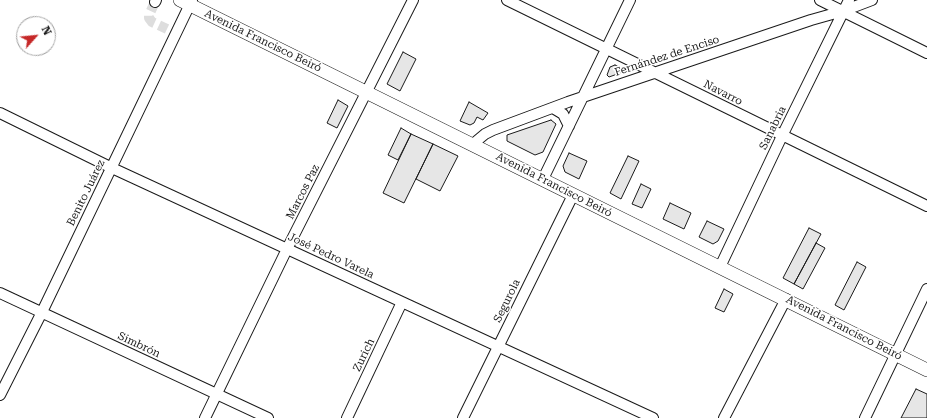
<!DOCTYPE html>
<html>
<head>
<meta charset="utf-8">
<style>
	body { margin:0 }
	#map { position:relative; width:927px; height:418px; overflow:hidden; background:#fff; font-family:"Roboto Serif",serif }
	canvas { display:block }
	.north { position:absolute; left:16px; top:16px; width:40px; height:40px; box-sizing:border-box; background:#fff; border:1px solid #a3a3a3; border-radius:50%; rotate:63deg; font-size:11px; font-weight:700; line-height:16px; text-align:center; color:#1a1a1a }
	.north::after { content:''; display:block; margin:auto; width:14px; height:18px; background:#c62828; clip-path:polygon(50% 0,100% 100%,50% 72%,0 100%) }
</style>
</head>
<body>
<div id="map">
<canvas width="927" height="418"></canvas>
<div class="north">N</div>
</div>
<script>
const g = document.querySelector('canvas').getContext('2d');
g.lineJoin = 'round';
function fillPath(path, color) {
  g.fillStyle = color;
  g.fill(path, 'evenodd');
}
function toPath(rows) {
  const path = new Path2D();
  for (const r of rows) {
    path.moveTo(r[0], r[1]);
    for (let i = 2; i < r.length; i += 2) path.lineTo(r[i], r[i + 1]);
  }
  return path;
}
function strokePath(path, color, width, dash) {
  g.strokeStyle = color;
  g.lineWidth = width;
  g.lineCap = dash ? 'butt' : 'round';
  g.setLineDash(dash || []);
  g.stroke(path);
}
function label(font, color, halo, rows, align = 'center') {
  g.font = font + ' "Roboto Serif",serif';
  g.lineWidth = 3;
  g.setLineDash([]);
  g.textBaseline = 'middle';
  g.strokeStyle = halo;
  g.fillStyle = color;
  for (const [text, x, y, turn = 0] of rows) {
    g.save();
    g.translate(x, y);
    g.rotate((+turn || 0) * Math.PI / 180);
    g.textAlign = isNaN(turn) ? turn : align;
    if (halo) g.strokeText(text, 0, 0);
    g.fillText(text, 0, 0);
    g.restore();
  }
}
const building = toPath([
	[403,52,416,59,400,91,387,84,403,52],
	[615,65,623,69,623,72,609,77,607,75,610,67,615,65],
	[338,100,348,106,337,128,327,123,338,100],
	[469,102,488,113,483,120,477,117,474,123,470,125,460,121,469,102],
	[551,120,556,124,543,152,535,155,507,141,507,135,551,120],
	[401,128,411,134,398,160,388,155,401,128],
	[411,134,433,144,404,203,383,193,411,134],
	[433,144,458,156,440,191,416,179,433,144],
	[569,153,587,161,579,179,565,172,563,166,569,153],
	[628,156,639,161,621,199,610,193,628,156],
	[641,184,651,189,642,208,632,204,641,184],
	[670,203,691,213,684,229,663,219,670,203],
	[707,221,724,229,718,241,713,244,699,237,707,221],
	[809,228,821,234,794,284,783,278,809,228],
	[816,243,825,248,803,289,794,284,816,243],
	[857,262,866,267,844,310,835,305,857,262],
	[724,289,733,294,724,312,715,308,724,289],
	[916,389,927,394,927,418,901,418,916,389]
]);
const minorTunnel = toPath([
	[155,2,149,15,149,18,152,22,167,29]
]);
const minor = toPath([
	[507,0,927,206],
	[820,0,927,53],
	[155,2,156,0],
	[553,108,563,114,569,126],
	[0,113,112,168,653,418],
	[473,144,485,134,493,130,568,102,811,20,843,11,872,0],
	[543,179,630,0],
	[720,267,782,136,849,0],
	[0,293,268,418],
	[0,395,42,312,192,0],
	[205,418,287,249,413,0],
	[347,418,402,302],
	[463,418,573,195],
	[724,418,786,299],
	[865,418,927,289]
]);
const major = toPath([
	[180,0,927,370]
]);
const streetNames = [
	["Avenida Francisco Beiró",263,41,26],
	["Fernández de Enciso",667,56,-18],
	["Navarro",723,93,27],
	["Sanabria",773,128,-64],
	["Avenida Francisco Beiró",554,185,27],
	["Marcos Paz",303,192,-63],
	["Benito Juárez",86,193,-64],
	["José Pedro Varela",331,256,25],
	["Segurola",507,301,-64],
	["Avenida Francisco Beiró",844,328,27],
	["Simbrón",139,345,25],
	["Zurich",364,355,-64]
];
fillPath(building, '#e6e6e6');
strokePath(building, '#1a1a1a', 1);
strokePath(minorTunnel, '#ddd', 10, [10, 5]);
strokePath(minor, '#1a1a1a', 12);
strokePath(major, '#1a1a1a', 14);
strokePath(minor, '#fff', 10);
strokePath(major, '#fff', 13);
label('11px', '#1a1a1a', '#fff', streetNames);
</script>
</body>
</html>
